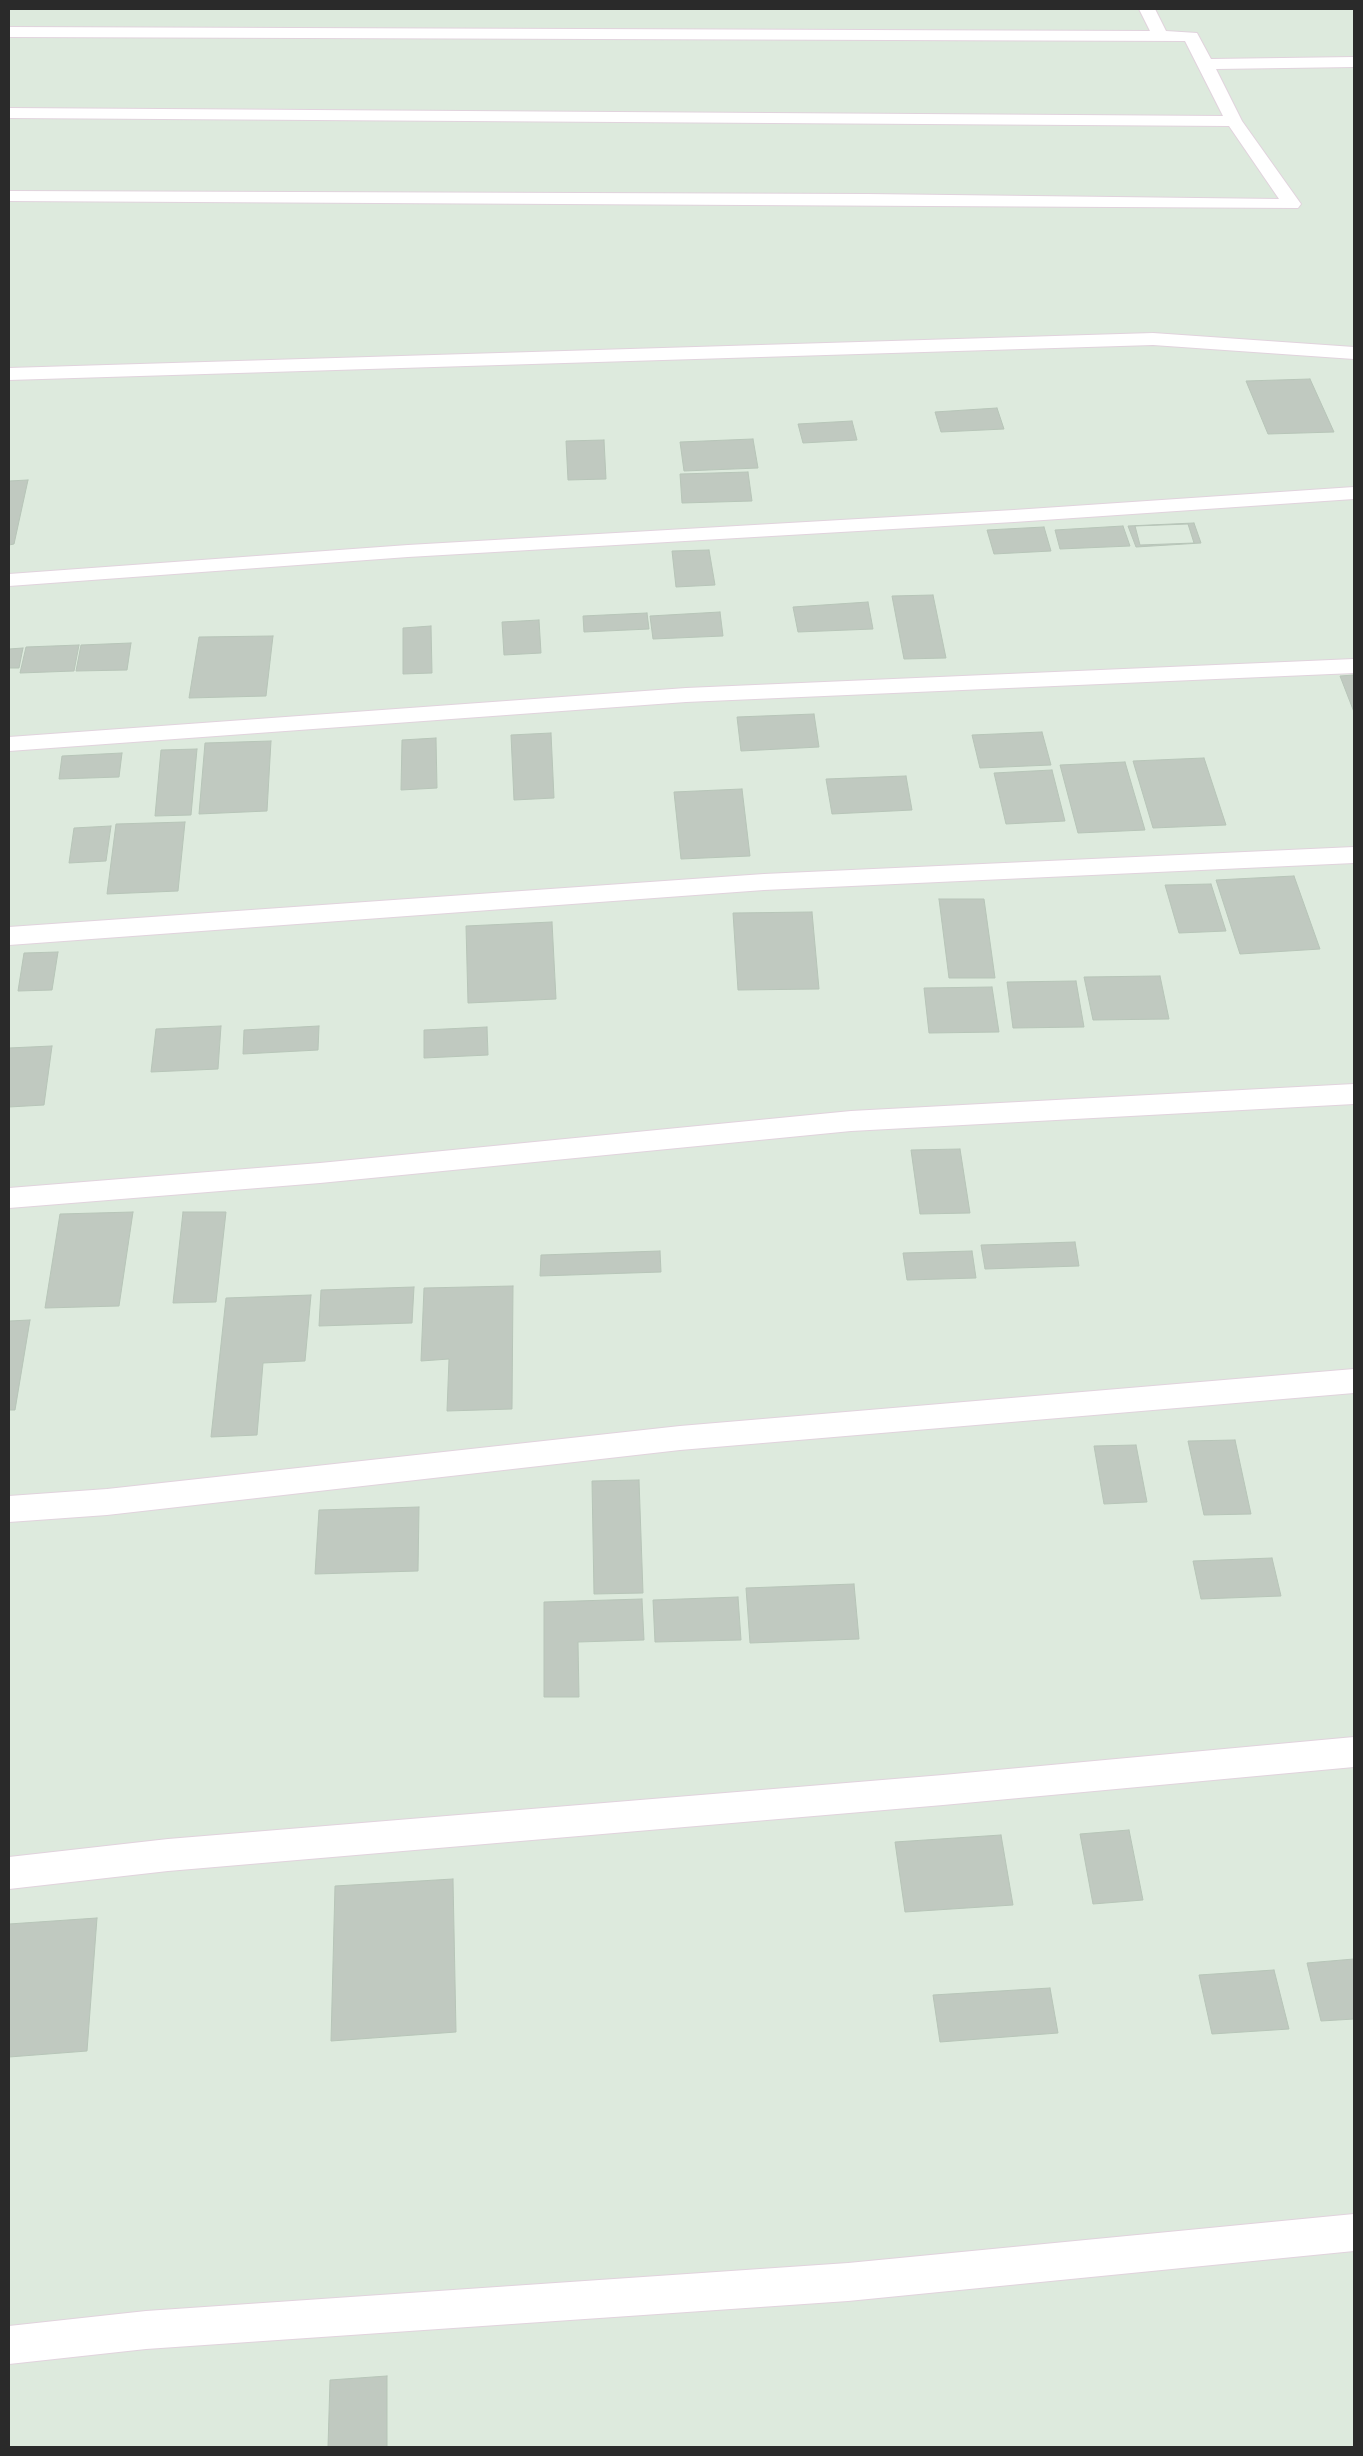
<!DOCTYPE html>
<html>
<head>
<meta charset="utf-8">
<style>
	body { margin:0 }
	#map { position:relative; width:1363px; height:2456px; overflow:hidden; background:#ddeadd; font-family:Raleway,sans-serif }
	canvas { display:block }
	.frame { position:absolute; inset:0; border:10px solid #2a2a2a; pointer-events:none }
</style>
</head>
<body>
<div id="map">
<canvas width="1363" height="2456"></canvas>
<div class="frame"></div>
</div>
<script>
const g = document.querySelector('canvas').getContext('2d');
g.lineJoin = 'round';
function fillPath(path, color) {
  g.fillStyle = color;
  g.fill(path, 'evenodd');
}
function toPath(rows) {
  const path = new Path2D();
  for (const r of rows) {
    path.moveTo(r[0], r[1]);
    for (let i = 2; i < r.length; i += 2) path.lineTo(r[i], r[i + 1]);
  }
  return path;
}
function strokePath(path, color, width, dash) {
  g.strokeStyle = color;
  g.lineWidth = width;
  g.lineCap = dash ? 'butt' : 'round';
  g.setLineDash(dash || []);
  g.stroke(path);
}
const building = toPath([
	[1310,379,1334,432,1268,434,1246,381,1310,379],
	[997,408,1004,429,941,432,935,412,997,408],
	[852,421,857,440,803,443,798,424,852,421],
	[753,439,758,468,684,471,680,442,753,439],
	[604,440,606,479,568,480,566,441,604,440],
	[748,472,752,501,682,503,680,474,748,472],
	[28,480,14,544,9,545,9,481,28,480],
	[1194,523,1201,543,1136,547,1128,526,1194,523],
	[1188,524,1194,543,1140,545,1135,526,1188,524],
	[1123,526,1130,546,1060,549,1055,530,1123,526],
	[1044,527,1051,551,994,554,987,530,1044,527],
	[709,550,715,585,676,587,672,551,709,550],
	[933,595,946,658,904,659,892,596,933,595],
	[868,602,873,629,798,632,793,607,868,602],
	[720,612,723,636,653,639,650,616,720,612],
	[647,613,649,629,584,632,583,616,647,613],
	[539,620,541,653,504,655,502,622,539,620],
	[431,626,432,673,403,674,403,628,431,626],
	[273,636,266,696,189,698,199,637,273,636],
	[131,643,127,670,76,671,81,645,131,643],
	[79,645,74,671,20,673,26,647,79,645],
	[23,648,19,668,9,668,9,649,23,648],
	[1354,675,1354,712,1340,676,1354,675],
	[814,714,819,747,741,751,737,717,814,714],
	[1042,732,1051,765,980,768,972,735,1042,732],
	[551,733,554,798,514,800,511,735,551,733],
	[436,738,437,788,401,790,402,740,436,738],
	[271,741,267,811,199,814,205,743,271,741],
	[197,749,191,815,155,816,161,750,197,749],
	[122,753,119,777,59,779,62,756,122,753],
	[1204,758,1226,825,1153,828,1133,761,1204,758],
	[1125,762,1145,830,1078,833,1060,765,1125,762],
	[1052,770,1065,821,1006,824,994,773,1052,770],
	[906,776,912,810,832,814,826,779,906,776],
	[742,789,750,856,681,859,674,792,742,789],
	[185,822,178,891,107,894,116,824,185,822],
	[111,826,106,861,69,863,74,828,111,826],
	[1294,876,1320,949,1240,954,1216,880,1294,876],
	[1211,884,1226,931,1179,933,1165,885,1211,884],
	[939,899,984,899,995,978,949,978,939,899],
	[812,912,819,989,738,990,733,913,812,912],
	[552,922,556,999,468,1003,466,926,552,922],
	[58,952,52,990,18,991,24,953,58,952],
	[1160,976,1169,1019,1093,1020,1084,977,1160,976],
	[1076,981,1084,1027,1013,1028,1007,982,1076,981],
	[992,987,999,1032,929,1033,924,988,992,987],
	[221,1026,218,1069,151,1072,156,1029,221,1026],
	[319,1026,318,1050,243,1054,244,1030,319,1026],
	[487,1027,488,1055,424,1058,424,1030,487,1027],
	[52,1046,44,1105,9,1107,9,1048,52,1046],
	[960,1149,970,1213,920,1214,911,1150,960,1149],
	[133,1212,119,1306,45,1308,60,1214,133,1212],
	[183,1212,226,1212,216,1302,173,1303,183,1212],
	[1075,1242,1079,1266,985,1269,981,1245,1075,1242],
	[660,1251,661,1272,540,1276,541,1255,660,1251],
	[972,1251,976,1278,907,1280,903,1253,972,1251],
	[513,1286,512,1409,447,1411,449,1359,421,1361,424,1288,513,1286],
	[414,1287,412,1323,319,1326,321,1290,414,1287],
	[311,1295,305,1361,263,1363,257,1435,211,1437,226,1298,311,1295],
	[30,1320,15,1410,9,1410,9,1321,30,1320],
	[1235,1440,1251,1514,1204,1515,1188,1441,1235,1440],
	[1136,1445,1147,1502,1104,1504,1094,1446,1136,1445],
	[639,1480,643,1593,594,1594,592,1481,639,1480],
	[419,1507,418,1571,315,1574,319,1510,419,1507],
	[1272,1558,1281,1596,1201,1599,1193,1561,1272,1558],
	[854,1584,859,1639,750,1643,746,1588,854,1584],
	[738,1597,741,1640,655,1642,653,1600,738,1597],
	[642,1599,644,1640,578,1642,579,1697,544,1697,544,1602,642,1599],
	[1129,1830,1143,1900,1093,1904,1080,1834,1129,1830],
	[1001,1835,1013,1905,905,1912,895,1842,1001,1835],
	[453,1879,456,2032,331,2041,335,1886,453,1879],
	[97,1918,87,2051,9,2057,9,1924,97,1918],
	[1354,1959,1354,2019,1321,2021,1307,1963,1354,1959],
	[1274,1970,1289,2029,1212,2034,1199,1975,1274,1970],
	[1050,1988,1058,2033,940,2042,933,1995,1050,1988],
	[387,2376,387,2447,328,2447,330,2380,387,2376]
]);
const minor = toPath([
	[1139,9,1155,9,1166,31,1197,33,1211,59,1354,57,1354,67,1216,69,1242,121,1301,204,1298,208,9,201,9,191,867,194,1279,199,1229,126,9,118,9,108,1223,116,1185,41,9,37,9,27,1150,31,1139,9],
	[1153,333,1354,347,1354,359,1153,345,9,380,9,368,1153,333],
	[1354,487,1354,499,1014,522,408,557,9,586,9,574,408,545,1014,510,1354,487],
	[1354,659,1354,673,686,702,9,751,9,737,686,688,1354,659],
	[1354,847,1354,863,764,890,9,945,9,927,764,874,1354,847],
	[1354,1084,1354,1104,851,1131,320,1183,9,1208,9,1188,320,1163,851,1111,1354,1084],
	[1354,1369,1354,1393,680,1450,107,1515,9,1522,9,1496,107,1489,680,1426,1354,1369],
	[1354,1737,1354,1767,943,1805,168,1871,9,1889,9,1857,168,1839,943,1775,1354,1737],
	[1354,2214,1354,2251,848,2301,146,2349,9,2364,9,2326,146,2311,848,2263,1354,2214]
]);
fillPath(building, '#c0c9c0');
strokePath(building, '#b7c5b8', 1);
strokePath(minor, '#e1d3dd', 2);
fillPath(minor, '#fff');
</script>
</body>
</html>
